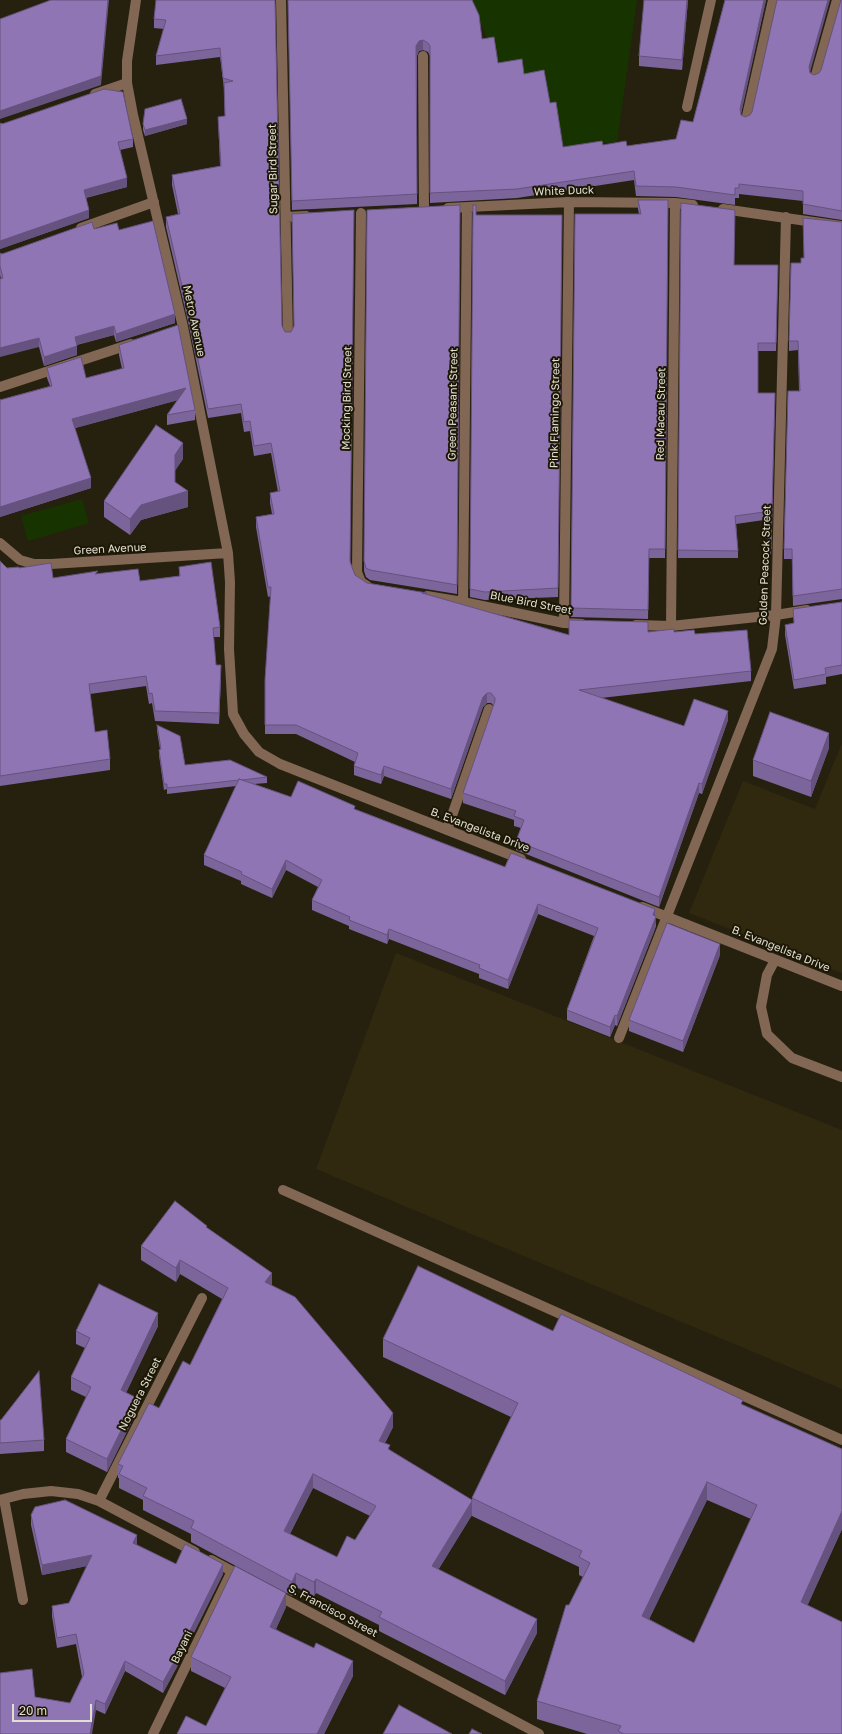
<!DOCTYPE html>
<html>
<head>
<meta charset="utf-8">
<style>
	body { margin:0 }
	#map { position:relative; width:842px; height:1734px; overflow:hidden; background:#26210e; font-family:"Golos Text",sans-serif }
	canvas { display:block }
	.scale { position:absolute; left:12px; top:1704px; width:80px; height:18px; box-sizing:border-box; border:2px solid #e1ded2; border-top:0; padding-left:5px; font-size:12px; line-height:14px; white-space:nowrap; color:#e1ded2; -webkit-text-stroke:3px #1c1705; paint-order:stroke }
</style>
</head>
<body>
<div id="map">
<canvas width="842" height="1734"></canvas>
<div class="scale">20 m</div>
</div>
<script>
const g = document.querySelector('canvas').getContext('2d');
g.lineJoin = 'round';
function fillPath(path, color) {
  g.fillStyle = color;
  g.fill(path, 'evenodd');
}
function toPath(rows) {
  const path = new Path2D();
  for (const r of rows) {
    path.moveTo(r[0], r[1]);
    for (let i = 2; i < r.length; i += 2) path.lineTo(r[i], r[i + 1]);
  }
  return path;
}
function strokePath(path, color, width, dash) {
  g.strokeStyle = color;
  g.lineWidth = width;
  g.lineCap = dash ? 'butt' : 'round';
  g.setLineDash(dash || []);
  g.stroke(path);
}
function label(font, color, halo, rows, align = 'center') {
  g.font = font + ' "Golos Text",sans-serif';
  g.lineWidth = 4;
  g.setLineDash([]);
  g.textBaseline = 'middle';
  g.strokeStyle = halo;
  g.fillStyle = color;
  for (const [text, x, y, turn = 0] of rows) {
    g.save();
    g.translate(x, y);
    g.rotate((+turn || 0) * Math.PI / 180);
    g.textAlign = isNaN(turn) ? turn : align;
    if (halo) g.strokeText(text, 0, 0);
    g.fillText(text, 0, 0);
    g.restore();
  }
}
const built = toPath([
	[842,743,842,973,689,913,743,781,815,809],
	[396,953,842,1130,842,1389,316,1169]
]);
const green = toPath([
	[470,0,637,0,617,142,513,151,494,52],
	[82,499,89,523,28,541,21,516]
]);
const minor = toPath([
	[136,0,127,61,127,83,133,115,183,327,228,553,230,582,229,649,233,714,244,734,259,752,280,764,521,859],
	[281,0,288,336],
	[423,56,424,209],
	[815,78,837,0],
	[95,94,127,83],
	[687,107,711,0],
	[746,120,773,0],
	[448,208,569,202,675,203,693,205],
	[723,209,842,226],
	[361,213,357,572,361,582,367,586],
	[286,217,306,216],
	[81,228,154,202],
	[0,387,131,344],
	[0,543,20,560,34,564,51,564,228,553],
	[427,596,463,602,564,623,582,624],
	[463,602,467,207],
	[564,623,569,202],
	[636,625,671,626,776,615,807,610],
	[671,626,675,203],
	[447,830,489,709],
	[642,907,842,986],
	[775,960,767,975,761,1007,767,1034,792,1058,842,1077],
	[619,1038,772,649,776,615,786,217],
	[283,1190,842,1440],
	[4,1499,23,1600],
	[0,1500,23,1494,51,1491,78,1494,99,1501,195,1552],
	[99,1501,202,1298],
	[211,1560,243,1577],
	[275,1594,539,1734],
	[153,1734,232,1571]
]);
const wall = toPath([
	[275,0,282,326,351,563,355,575,367,583,427,593,427,594,569,635,674,632,695,634,751,671,751,681,601,698,684,726,728,720,702,794,699,793,659,907,516,850,516,841,521,828,514,826,514,820,463,803,463,793,494,706,491,703,487,703,483,707,451,799,384,776,381,784,354,775,354,766,355,762,296,734,265,734,265,680,271,596,268,597,256,527,256,517,272,514,270,503,270,493,278,492,271,453,254,456,250,431,244,432,241,413,208,418,189,326,166,227,166,217,178,214,172,185,172,175,220,166,218,117,225,116,224,88,220,57,156,65,156,56,164,29,154,28,154,19],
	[288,0,482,39,498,63,524,74,550,103,563,147,603,145,627,146,676,139,693,122,725,0,766,0,741,113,741,115,745,117,750,115,810,72,814,75,819,73,821,70,842,0,842,220,803,214,803,201,739,194,739,198,735,198,735,205,676,197,636,196,634,180,517,198,430,203,430,56,428,52,423,50,419,51,417,56,417,204,292,210],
	[688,0,682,70,639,66,639,56],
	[0,123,133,139,133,147,120,150,127,187,86,198,89,218,0,249],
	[143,124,187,124,145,136,143,130],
	[638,200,668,200,665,558,649,558,648,619,571,617,575,214,639,214,638,209],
	[681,203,734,265,778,265,776,351,758,351,758,393,775,393,771,557,764,520,736,524,738,551,738,558,678,558],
	[460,205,457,594,370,580,366,577,364,571,367,210],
	[473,205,476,215,562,215,558,597,485,600,470,597],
	[842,222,842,599,793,606,792,559,784,559,784,549,799,391,798,350,789,351,789,341,801,263,804,258],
	[94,229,119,230,175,323,116,342,114,335,77,345,77,355,44,366,39,347,1,279,0,275,0,253,2,254],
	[119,345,195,410,195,420,167,425,167,415,178,400,75,428,91,488,0,517,0,399,0,400,50,386,47,378,47,368,86,378,122,369,119,355],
	[183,459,175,470,175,482,188,507,141,520,130,535,104,517,104,501],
	[0,561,7,568,19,568,53,578,98,574,140,581,179,576,179,567,220,627,220,637,213,637,216,665,221,675,219,724,155,721,152,703,149,704,146,686,90,694,95,732,110,759,110,770,0,786],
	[842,602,842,674,826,677,826,684,794,689,785,635,785,625,793,623],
	[157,725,185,765,267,777,267,783,254,784,291,797,355,809,505,867,655,916,656,926,655,929,617,1026,615,1025,610,1037,567,1020,567,1010,594,936,538,914,508,989,479,978,479,974,389,939,387,944,349,929,349,926,312,910,312,900,318,887,286,870,272,898,241,884,241,881,204,865,204,855,236,786,167,794,167,789,164,790,159,755,159,750,160,749,157,731],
	[829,748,811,797,753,776,753,760],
	[720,955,683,1052,629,1031,629,1020],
	[207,1228,272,1286,393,1427,385,1443,390,1450,472,1500,472,1498,511,1417,383,1357,383,1339,553,1331,743,1405,842,1449,842,1529,807,1606,842,1734,587,1734,537,1719,537,1701,569,1605,583,1577,579,1575,579,1567,472,1516,472,1515,438,1570,537,1633,505,1695,379,1631,379,1625,316,1593,314,1596,296,1587,292,1596,191,1542,191,1534,143,1510,143,1500,119,1488,119,1478,118,1478,118,1464,159,1408,190,1365,222,1299,180,1274,176,1282,141,1260,141,1246],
	[313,1488,370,1516,355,1540,337,1557,290,1534],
	[707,1500,751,1519,694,1643,649,1619],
	[158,1326,126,1393,137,1411,107,1472,66,1452,66,1439,86,1397,71,1390,71,1377,85,1348,76,1344,76,1331],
	[0,1420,44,1440,44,1451,0,1454],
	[31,1515,137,1545,176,1564,223,1574,178,1665,163,1693,125,1671,105,1714,96,1710,35,1697,70,1703,82,1677,76,1644,57,1648,52,1616,52,1606,69,1603,87,1566,42,1575,31,1525],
	[286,1607,276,1629,353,1676,324,1734,177,1734,206,1726,225,1688,191,1671,191,1657]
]);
const shadedWall = toPath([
	[108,0,109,0,101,85,0,119,0,111],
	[687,0,688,0,682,70,682,60],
	[764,0,766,0,740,119,740,109],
	[828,0,830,0,809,76,809,67],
	[423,40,423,50,419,51,416,56,416,46,419,41],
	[187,119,187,124,145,136,145,130],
	[127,178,127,187,84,198,84,190],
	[89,210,89,218,0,249,0,241],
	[175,314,175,323,116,342,116,334],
	[114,326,114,335,75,345,75,337],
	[39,338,39,347,0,357,0,348],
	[77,346,77,355,44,366,44,357],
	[186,388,186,398,72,429,72,419],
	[183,443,183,459,175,471,175,455],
	[91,478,91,488,0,517,0,507],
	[188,491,188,507,141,520,130,535,130,519,141,505],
	[221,665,221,675,219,724,219,713],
	[487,693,487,703,483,707,451,799,451,789,483,697],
	[728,711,728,720,702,794,702,784],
	[829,733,829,748,811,797,811,781],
	[384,766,384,776,381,784,381,775],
	[699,783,699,793,659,907,659,897],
	[286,860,286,870,272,898,272,889],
	[538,904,538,914,508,989,508,980],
	[655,909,655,919,656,916,655,929,617,1026,617,1016],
	[389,929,389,939,387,944,387,935],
	[720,944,720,955,683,1052,683,1041],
	[615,1015,615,1025,610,1037,610,1027],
	[180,1260,180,1274,176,1282,176,1268],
	[272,1273,272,1287,265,1282],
	[158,1313,158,1326,121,1403,121,1390],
	[137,1398,137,1411,107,1472,107,1459],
	[393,1413,393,1427,379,1455,379,1441],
	[313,1474,313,1488,284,1545,284,1531],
	[707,1482,707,1500,642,1634,642,1616],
	[472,1501,472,1515,432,1580,432,1566],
	[842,1511,842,1529,801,1620,801,1602],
	[137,1535,137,1545,133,1543],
	[92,1555,92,1565,42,1575,42,1565],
	[223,1564,223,1574,178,1665,163,1693,163,1682],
	[296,1573,296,1587,292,1596,292,1582],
	[316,1579,316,1593,314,1596,314,1582],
	[286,1593,286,1607,270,1641,270,1627],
	[537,1619,537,1633,505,1695,505,1681],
	[125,1661,125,1671,105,1714,105,1704],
	[353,1661,353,1676,324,1734,317,1734],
	[96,1700,96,1710,92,1734,90,1734]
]);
const building = toPath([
	[51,0,108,0,101,76,0,111,0,19,51,0],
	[156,0,275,0,282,326,285,332,291,332,294,326,292,214,354,210,350,562,355,575,367,583,427,593,422,593,569,635,569,620,648,622,648,632,674,629,674,632,694,630,695,634,747,630,751,671,579,690,684,726,694,699,728,711,702,784,699,783,659,897,516,841,524,820,514,816,516,811,463,793,495,701,495,698,491,693,487,693,483,697,451,789,384,766,381,775,354,766,358,753,296,725,265,725,265,680,271,587,268,587,256,517,274,514,270,493,280,491,271,443,254,446,250,421,244,422,241,404,208,409,189,316,166,217,180,214,172,175,221,166,218,117,225,116,224,83,233,81,223,78,220,48,156,56,166,20,154,19,156,0],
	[288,0,472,0,479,15,482,39,494,37,498,63,522,59,524,74,544,70,550,103,556,102,563,147,602,141,603,145,626,141,627,146,676,139,681,120,693,122,725,0,764,0,740,109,741,115,745,117,750,115,752,112,777,0,828,0,809,67,810,73,814,75,819,73,821,70,841,0,842,0,842,211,803,204,803,191,739,184,739,188,735,188,735,195,676,187,636,186,634,171,517,189,430,193,430,46,428,43,423,40,419,41,416,46,417,194,292,201,288,0],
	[644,0,687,0,682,60,639,56,644,0],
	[104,89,123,92,133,139,118,142,127,178,84,190,89,210,0,241,0,123,2,124,104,89],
	[181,99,187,119,145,130,143,124,145,109,181,99],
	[638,200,668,200,665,549,649,549,648,610,571,608,575,214,641,214,638,200],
	[681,203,735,210,734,265,778,265,776,343,758,343,758,393,775,393,771,549,764,512,735,516,738,551,678,550,681,203],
	[460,205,457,585,370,570,366,568,364,561,367,210,460,205],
	[473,205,476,205,476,215,562,215,558,588,485,592,470,589,473,205],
	[803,218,842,222,842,589,793,596,792,549,784,549,788,391,800,391,798,341,789,341,791,263,801,263,801,258,804,258,803,218],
	[153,221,175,314,116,334,114,326,75,337,77,346,44,357,39,338,0,348,0,279,3,278,0,266,0,253,2,254,92,222,94,229,117,223,119,230,153,221],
	[178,325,195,410,167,415,186,388,72,419,91,478,0,507,0,399,0,400,52,386,47,368,81,357,86,378,124,368,119,345,178,325],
	[156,425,183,443,175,455,175,482,188,491,141,505,130,519,104,501,156,425],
	[0,561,7,568,19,567,19,568,51,563,53,578,98,571,95,574,138,569,140,581,180,576,179,567,211,562,220,627,213,628,216,665,221,665,219,713,155,711,152,693,149,694,146,676,89,684,95,732,107,730,110,759,0,776,0,561],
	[842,602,842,665,825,668,826,674,794,680,785,625,794,623,793,609,842,602],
	[770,712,829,733,811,781,753,760,770,712],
	[157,725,180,736,185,765,230,760,267,777,242,780,239,779,239,780,167,788,167,784,164,784,159,750,161,749,157,725],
	[239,779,291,797,298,781,355,806,354,809,505,867,511,853,655,909,653,915,656,916,655,919,617,1016,615,1015,610,1027,567,1010,598,928,538,904,508,980,479,968,480,965,389,929,387,935,349,920,350,917,312,900,322,880,286,860,272,889,241,874,242,872,204,855,239,779],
	[667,923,720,944,683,1041,629,1020,667,923],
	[175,1201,207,1226,206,1227,272,1273,265,1282,295,1297,393,1413,379,1441,390,1445,388,1449,472,1500,472,1501,432,1566,537,1619,505,1681,379,1617,382,1612,316,1579,314,1582,296,1573,292,1582,191,1528,194,1521,143,1496,147,1488,119,1474,123,1466,118,1464,149,1403,159,1408,183,1361,190,1365,228,1288,180,1260,176,1268,141,1246,175,1201],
	[313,1474,376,1506,355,1540,347,1536,337,1557,284,1531,313,1474],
	[418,1266,553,1331,561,1314,743,1400,741,1404,842,1449,842,1511,801,1602,842,1622,842,1734,624,1734,618,1731,621,1726,537,1701,566,1605,569,1605,590,1563,579,1557,582,1551,472,1498,518,1403,383,1339,418,1266],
	[707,1482,757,1505,694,1643,642,1616,707,1482],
	[99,1284,158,1313,121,1390,137,1398,107,1459,66,1439,91,1387,71,1377,90,1338,76,1331,99,1284],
	[39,1371,44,1440,0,1443,0,1420,1,1420,39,1371],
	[65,1500,137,1535,133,1543,176,1564,185,1544,223,1564,178,1655,163,1682,125,1661,105,1704,96,1700,90,1734,0,1734,0,1673,32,1669,35,1697,70,1703,84,1674,76,1634,57,1638,52,1606,69,1603,92,1555,42,1565,31,1515,35,1507,65,1500],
	[235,1566,286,1593,270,1627,314,1648,316,1643,353,1661,317,1734,177,1734,186,1716,206,1726,231,1677,191,1657,235,1566],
	[399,1705,452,1734,383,1734,399,1705],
	[472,1729,482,1734,469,1734,472,1729]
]);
const streetNames = [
	["Sugar Bird Street",273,169,-91],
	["White Duck",564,191,-2],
	["Metro Avenue",194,321,78],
	["Mocking Bird Street",347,398,-89],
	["Green Peasant Street",453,404,-89],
	["Pink Flamingo Street",555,413,-89],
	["Red Macau Street",661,414,-89],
	["Green Avenue",110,549,-3],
	["Golden Peacock Street",765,565,-88],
	["Blue Bird Street",531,603,11],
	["B. Evangelista Drive",480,830,21],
	["B. Evangelista Drive",781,949,22],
	["Noguera Street",140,1394,-63],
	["S. Francisco Street",333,1611,28],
	["Bayani",182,1647,-64]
];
fillPath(built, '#30290f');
fillPath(green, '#173400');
strokePath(minor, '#826755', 10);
fillPath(wall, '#7c659b');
fillPath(shadedWall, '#65527e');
fillPath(building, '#9075b4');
strokePath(building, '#65527e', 1);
label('11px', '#e1ded2', '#1c1705', streetNames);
</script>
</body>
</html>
